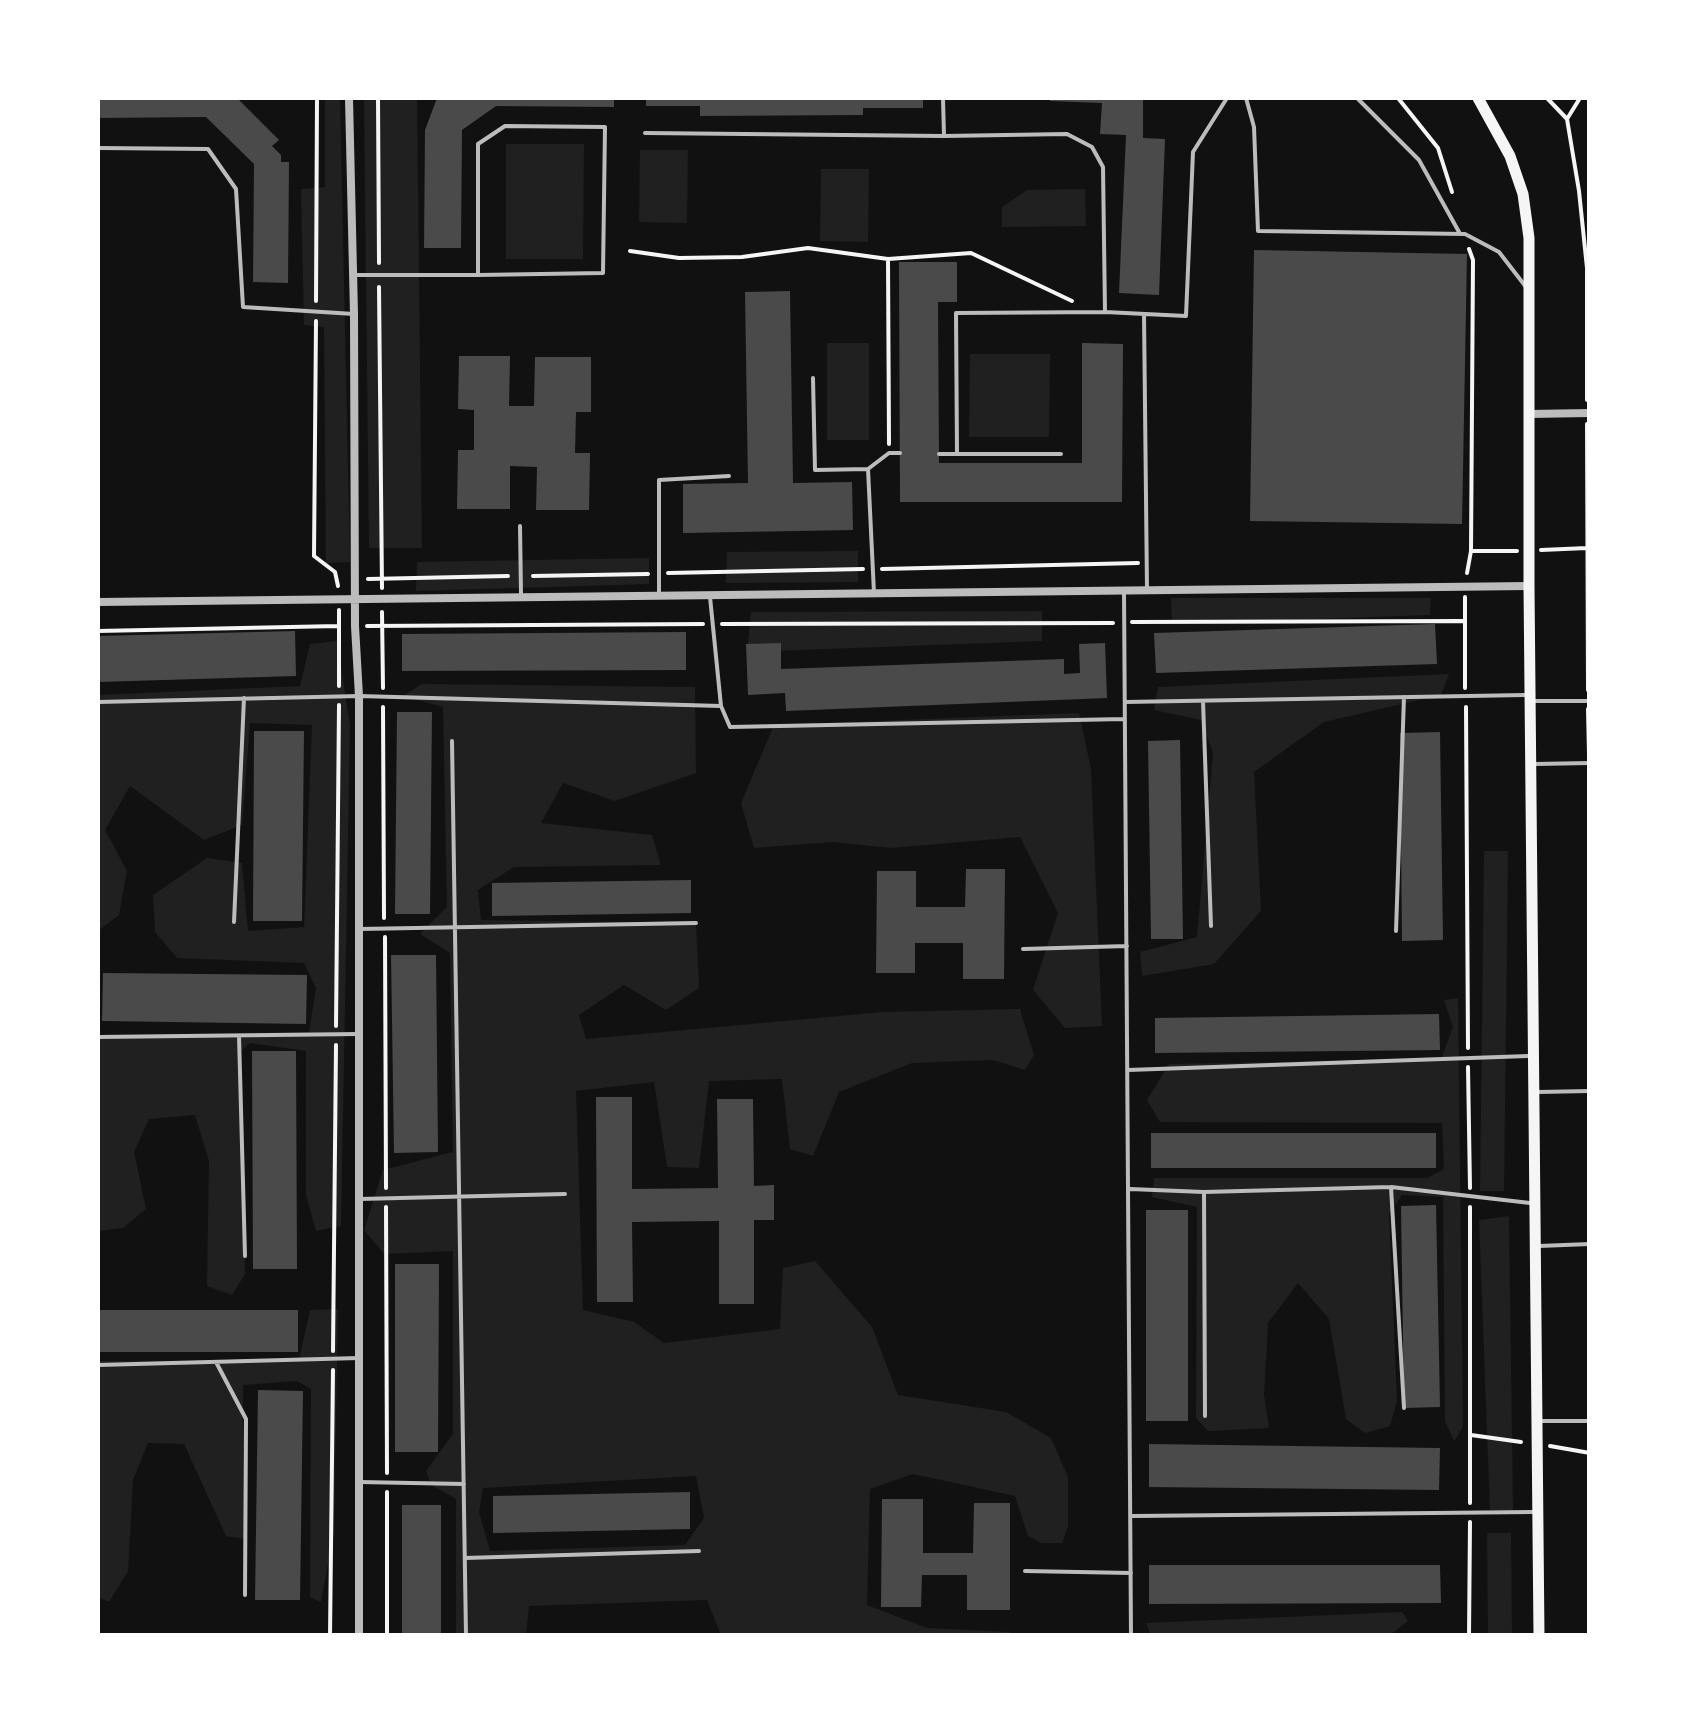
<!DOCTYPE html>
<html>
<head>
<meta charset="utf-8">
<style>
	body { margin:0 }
	#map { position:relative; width:1687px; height:1733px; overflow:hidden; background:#111; font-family:"Open Sans",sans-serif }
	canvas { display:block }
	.frame { position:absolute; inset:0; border:100px solid #fff; pointer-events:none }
</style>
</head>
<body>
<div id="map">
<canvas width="1687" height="1733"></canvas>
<div class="frame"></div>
</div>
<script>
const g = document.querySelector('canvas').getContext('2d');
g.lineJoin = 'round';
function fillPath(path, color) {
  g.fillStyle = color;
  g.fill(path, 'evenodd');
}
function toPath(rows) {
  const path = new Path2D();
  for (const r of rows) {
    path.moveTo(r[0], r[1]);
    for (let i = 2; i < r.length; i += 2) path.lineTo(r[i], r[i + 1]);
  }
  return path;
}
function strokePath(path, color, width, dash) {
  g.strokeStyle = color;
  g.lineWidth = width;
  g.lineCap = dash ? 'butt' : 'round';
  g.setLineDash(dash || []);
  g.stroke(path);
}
const green = toPath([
	[325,98,340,98,350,562,326,563,324,327,304,325,301,189,325,187],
	[364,98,417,98,422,548,369,548],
	[506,144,584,144,583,259,506,259],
	[640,150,688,150,687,223,639,222],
	[821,169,869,169,868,242,820,241],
	[1085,189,1086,226,1002,227,1002,207,1027,190],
	[827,343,869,343,869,440,827,440],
	[970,354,1050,354,1049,437,969,437],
	[858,551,858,582,726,583,727,552],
	[649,558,649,584,416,591,417,562],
	[1171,598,1431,598,1430,615,1172,624],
	[1042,611,1042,641,747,652,751,612],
	[337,641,350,725,341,1226,316,1231,306,1195,306,1051,250,1043,240,1052,245,1274,232,1295,207,1286,209,1161,195,1115,149,1119,134,1152,146,1209,123,1228,98,1231,98,1035,309,1032,316,988,304,963,177,958,155,932,153,895,207,858,242,863,248,931,304,927,312,725,250,723,242,825,204,840,130,786,105,830,127,871,119,915,98,931,98,695,300,686,310,644],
	[1449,674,1441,695,1324,722,1254,772,1261,911,1214,964,1142,976,1140,952,1197,937,1213,753,1201,720,1154,710,1158,687],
	[422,684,695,687,696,773,615,801,563,783,541,823,652,835,661,865,514,867,478,890,481,920,696,923,699,988,666,1010,624,985,579,1015,586,1039,883,1012,1020,1009,1034,1055,1025,1070,993,1060,912,1063,839,1092,813,1156,790,1149,782,1079,709,1081,699,1168,667,1167,654,1082,576,1091,583,1310,634,1322,664,1343,780,1329,783,1268,815,1261,872,1327,898,1395,1006,1412,1051,1438,1068,1477,1068,1526,1062,1543,1041,1543,1028,1536,1015,1496,913,1474,870,1489,867,1605,927,1628,1009,1632,1014,1635,721,1635,707,1600,529,1606,526,1635,456,1635,456,1499,431,1485,426,1471,453,1434,453,1251,384,1254,364,1230,383,1170,453,1152,450,953,420,934,447,907,443,707,403,696],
	[696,1476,704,1518,685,1545,490,1551,479,1512,483,1488],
	[1079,713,1091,769,1102,1026,1065,1028,1033,990,1058,913,1020,837,891,848,833,842,754,848,741,803,774,725],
	[1484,851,1508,851,1504,1191,1480,1191],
	[1458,998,1463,1427,1454,1441,1445,1421,1443,1197,1402,1195,1389,1214,1397,1401,1390,1426,1365,1433,1346,1419,1329,1319,1298,1283,1268,1323,1264,1395,1269,1428,1208,1431,1196,1418,1197,1207,1152,1197,1154,1178,1427,1178,1444,1169,1442,1123,1160,1122,1147,1100,1169,1064,1441,1059,1453,1027,1444,1000],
	[1509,1216,1513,1511,1490,1510,1479,1220],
	[338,1309,334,1532,321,1602,310,1597,311,1389,297,1381,243,1385,244,1539,226,1536,184,1444,148,1443,133,1480,128,1571,109,1602,98,1597,98,1361,299,1360,310,1310],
	[1487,1533,1511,1533,1512,1635,1488,1635],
	[1402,1612,1408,1621,1389,1636,1151,1635,1146,1623]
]);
const building = toPath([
	[98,98,237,98,279,140,272,146,281,155,281,162,289,162,288,283,253,282,254,164,206,117,98,118],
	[437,98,614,98,614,107,496,106,462,130,461,248,424,248,425,130],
	[646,98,923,98,923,108,863,108,863,115,700,116,700,106,646,106],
	[1050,98,1143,99,1143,138,1165,139,1159,295,1119,293,1126,135,1100,134,1102,103,1050,101],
	[1254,250,1467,254,1462,524,1250,521],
	[899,262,957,262,957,302,938,302,939,463,1082,463,1082,343,1123,344,1122,502,900,502],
	[790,291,793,483,852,482,853,530,683,533,683,484,748,483,745,292],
	[459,356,510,356,509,406,534,406,535,357,591,357,591,412,576,412,575,453,590,453,589,510,536,510,537,467,510,466,510,509,457,509,458,450,474,450,474,410,458,409],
	[1435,624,1437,664,1156,673,1154,633],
	[295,631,296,676,98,682,98,636],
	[686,632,686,670,402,671,402,634],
	[781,643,781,669,1064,659,1064,674,1080,673,1079,644,1105,643,1107,698,786,711,785,693,748,695,746,644],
	[397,712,432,712,430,914,395,914],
	[254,731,304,731,302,921,253,921],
	[1440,732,1443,940,1402,941,1400,733],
	[1180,740,1183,939,1151,939,1148,741],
	[966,869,1005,869,1004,979,963,979,963,943,915,943,915,973,876,973,877,871,916,871,916,907,965,907],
	[691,880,691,913,492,916,492,883],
	[391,955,436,955,438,1152,394,1153],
	[103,973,307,975,306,1024,102,1021],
	[1439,1014,1440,1050,1155,1053,1155,1018],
	[252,1051,296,1051,297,1269,253,1269],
	[596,1097,632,1097,632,1189,718,1188,717,1099,753,1099,754,1186,774,1185,774,1220,754,1220,754,1304,719,1304,719,1221,632,1222,633,1302,597,1302],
	[1151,1133,1436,1133,1436,1168,1151,1168],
	[1436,1205,1440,1407,1404,1408,1401,1206],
	[1146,1210,1188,1210,1188,1421,1146,1421],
	[395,1264,439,1264,438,1452,395,1452],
	[98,1310,298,1310,298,1352,98,1352],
	[258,1390,303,1391,300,1600,255,1600],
	[1149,1444,1440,1448,1439,1490,1149,1487],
	[690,1492,690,1529,493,1533,493,1496],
	[882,1499,923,1499,923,1553,973,1553,974,1503,1010,1503,1010,1610,967,1610,967,1575,922,1575,921,1607,881,1607],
	[402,1505,441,1505,441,1636,402,1636],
	[1149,1565,1440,1565,1441,1603,1149,1604]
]);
const path = toPath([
	[378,98,379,263],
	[1398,98,1438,148,1452,192],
	[1547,98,1567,119,1579,191,1587,268,1587,400],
	[1567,119,1580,98],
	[630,251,679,258,742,257,808,248,888,259,971,253,1072,301],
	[888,259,889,444],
	[379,287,382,588],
	[316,301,317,98],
	[316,321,314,556,335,572,338,586],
	[1587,424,1588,690],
	[1541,550,1587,548],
	[1471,551,1517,551],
	[882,569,1138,563],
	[668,573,863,569],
	[1467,573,1471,551,1473,260,1469,249],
	[533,576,648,574],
	[368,579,508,576],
	[1465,597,1465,688],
	[339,610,339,686],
	[382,612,383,688],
	[1132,622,1463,621],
	[722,624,1113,623],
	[367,626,703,624],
	[98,631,338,626],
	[383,707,384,918],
	[1466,707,1468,1048],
	[1588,709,1589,755],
	[1589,774,1590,795],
	[385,937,386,1188],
	[336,1026,339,705],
	[1468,1067,1470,1188],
	[386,1207,387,1473],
	[333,1351,336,1045],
	[1471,1435,1521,1442],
	[1550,1446,1590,1453],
	[387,1492,387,1636],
	[1470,1503,1470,1207],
	[330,1636,333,1370],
	[1469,1636,1470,1522]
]);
const service = toPath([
	[1246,98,1254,127,1258,231,1465,234,1499,252,1526,287],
	[1357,98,1419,160,1459,232],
	[645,133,944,136,943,98],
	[944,136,1067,134,1092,147,1103,167,1105,312,1186,316,1193,152,1227,98],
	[98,148,208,149,236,189,243,307,354,314],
	[353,275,478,275,603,273,605,127,505,126,478,144,478,275],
	[1144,314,1147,589],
	[813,378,815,470,868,469,874,593],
	[939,454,1061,454],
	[957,454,956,313,1105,312],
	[868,469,889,453,900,453],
	[520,526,521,594],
	[659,592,659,480,729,476],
	[1124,592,1131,1636],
	[710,597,721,706],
	[1203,701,1211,926],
	[1534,701,1590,701],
	[98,702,359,696,721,706,730,727,1124,719],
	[1125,702,1525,695],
	[452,741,466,1636],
	[1535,764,1590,763],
	[234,922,244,698],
	[359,929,696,923],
	[1396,931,1404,697],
	[1023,949,1127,946],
	[239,1036,245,1256],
	[98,1037,359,1034],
	[1128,1070,1528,1056],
	[1538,1092,1590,1091],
	[1391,1187,1404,1408],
	[1130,1189,1204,1192,1391,1187,1530,1203],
	[1204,1192,1205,1416],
	[359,1199,565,1194],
	[1539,1246,1590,1244],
	[216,1362,246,1419,245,1595],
	[98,1365,359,1358],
	[1541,1421,1590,1421],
	[359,1482,464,1484],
	[1133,1516,1533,1512],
	[465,1558,699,1551],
	[1025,1571,1131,1573]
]);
const minor = toPath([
	[349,98,354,314,355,626,359,696,359,1636],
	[1529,414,1590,413],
	[98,602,1529,586]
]);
const secondary = toPath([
	[1478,98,1510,156,1523,194,1529,238,1529,586,1539,1636]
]);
fillPath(green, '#202020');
fillPath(building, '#4a4a4a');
strokePath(path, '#f5f5f5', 4);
strokePath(service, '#bcbcbc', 4);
strokePath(minor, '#bcbcbc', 8);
strokePath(secondary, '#f5f5f5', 11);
</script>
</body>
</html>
